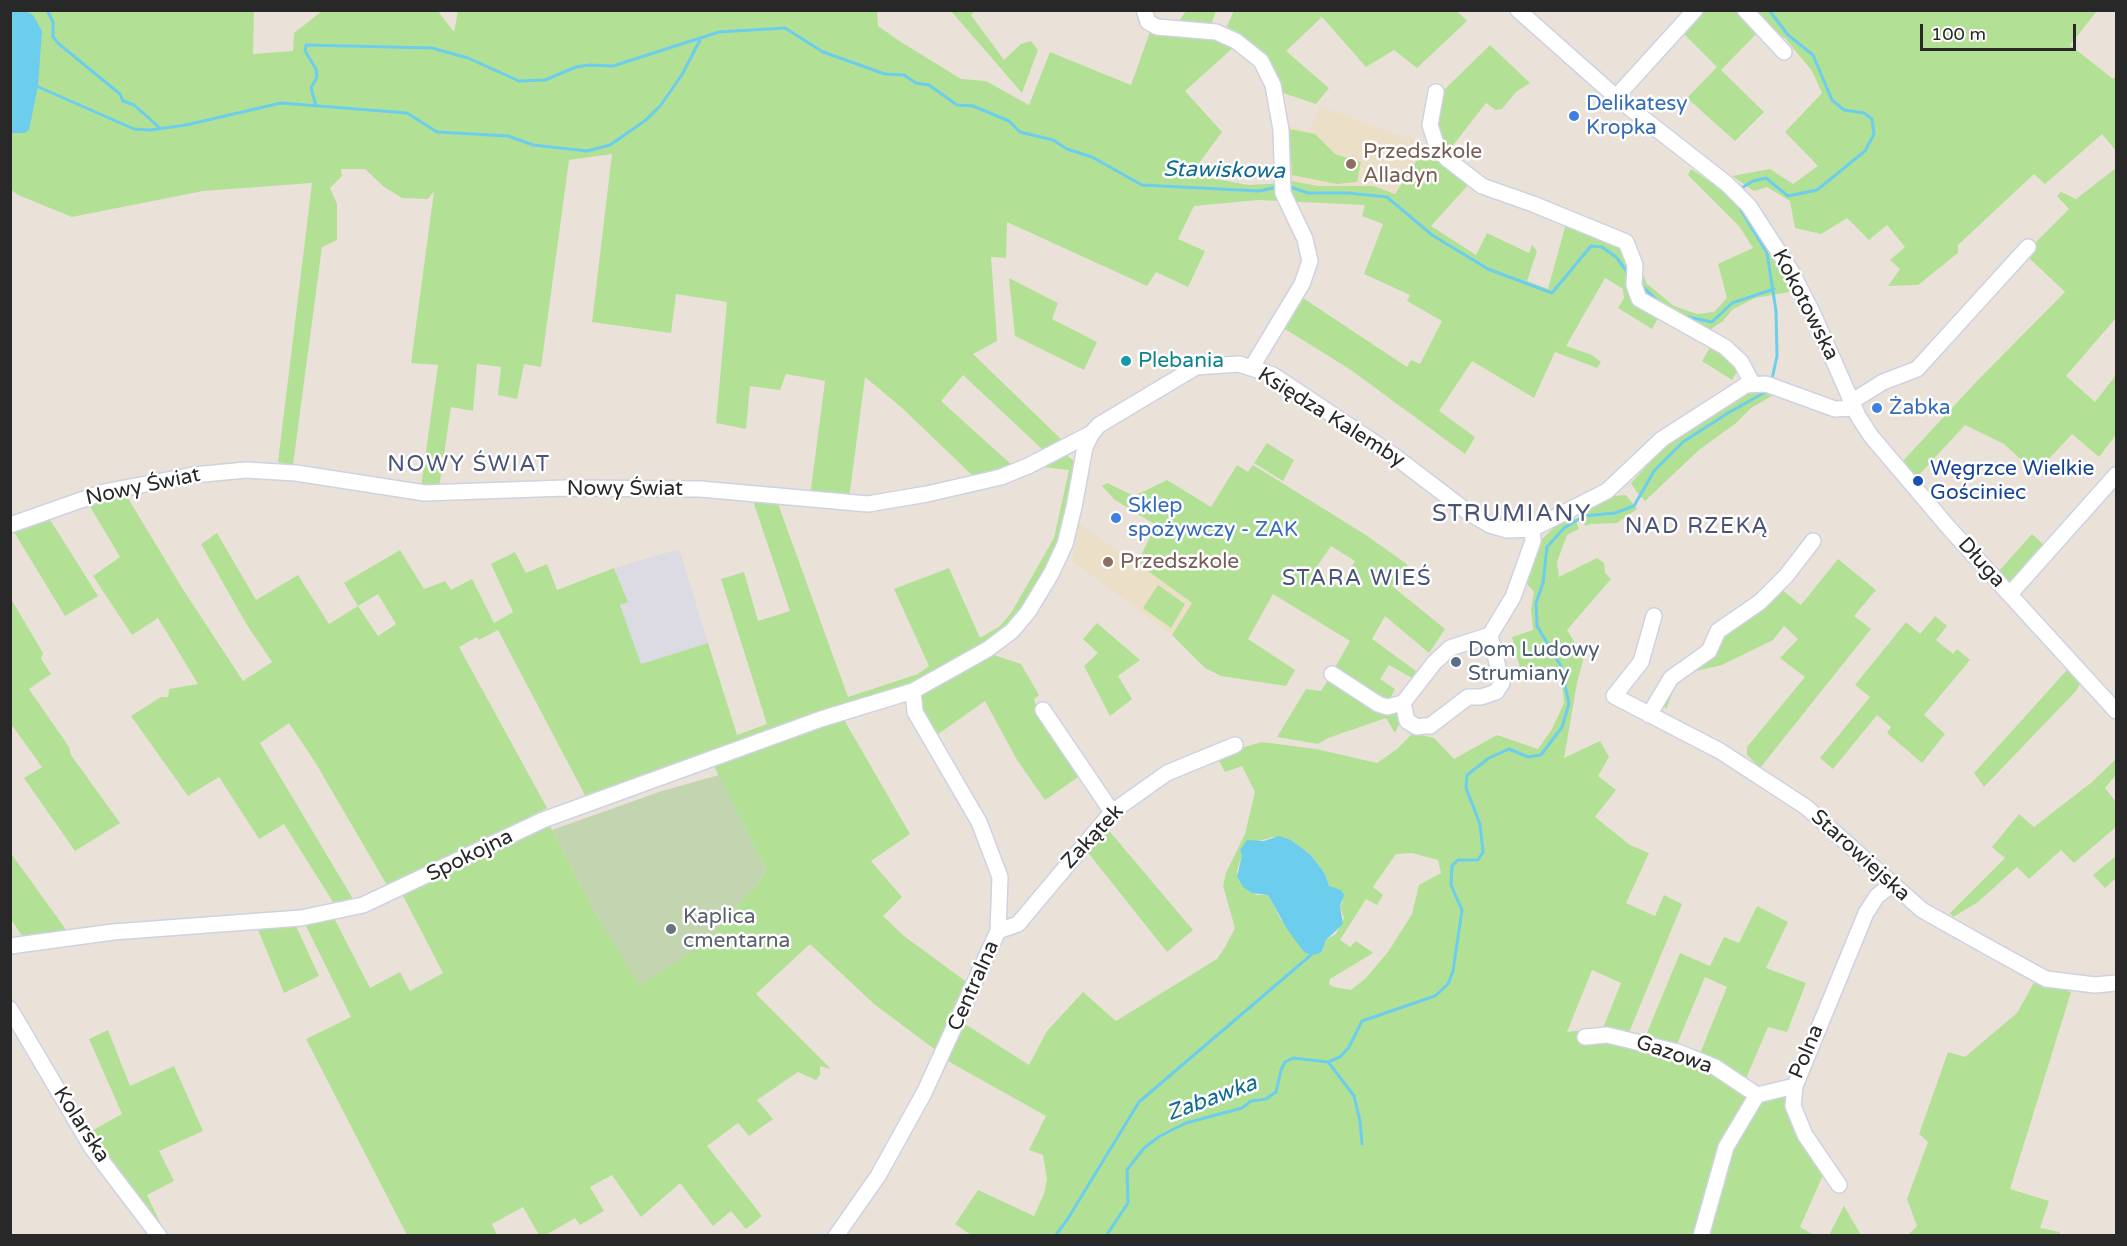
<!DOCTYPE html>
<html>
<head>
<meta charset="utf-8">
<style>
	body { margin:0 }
	#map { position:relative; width:2127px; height:1246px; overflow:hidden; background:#eae2d9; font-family:"Varela Round",sans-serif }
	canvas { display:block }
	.frame { position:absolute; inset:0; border:12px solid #282828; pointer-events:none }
	.scale { position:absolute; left:1920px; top:24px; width:156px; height:27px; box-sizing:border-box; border:3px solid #282828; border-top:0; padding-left:8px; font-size:18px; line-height:21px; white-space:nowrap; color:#282828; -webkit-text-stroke:4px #fff; paint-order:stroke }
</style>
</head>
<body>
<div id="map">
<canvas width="2127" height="1246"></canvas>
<div class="frame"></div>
<div class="scale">100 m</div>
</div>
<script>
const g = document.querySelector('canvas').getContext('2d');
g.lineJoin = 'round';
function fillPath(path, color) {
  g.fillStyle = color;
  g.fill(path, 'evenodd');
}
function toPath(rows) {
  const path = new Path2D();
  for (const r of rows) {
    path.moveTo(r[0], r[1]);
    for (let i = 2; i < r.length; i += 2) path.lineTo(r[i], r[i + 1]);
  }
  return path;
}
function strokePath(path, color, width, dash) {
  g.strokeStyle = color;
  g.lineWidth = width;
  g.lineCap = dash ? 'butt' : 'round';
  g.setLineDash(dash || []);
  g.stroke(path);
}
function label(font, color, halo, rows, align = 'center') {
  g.font = font + ' "Varela Round",sans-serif';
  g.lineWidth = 5;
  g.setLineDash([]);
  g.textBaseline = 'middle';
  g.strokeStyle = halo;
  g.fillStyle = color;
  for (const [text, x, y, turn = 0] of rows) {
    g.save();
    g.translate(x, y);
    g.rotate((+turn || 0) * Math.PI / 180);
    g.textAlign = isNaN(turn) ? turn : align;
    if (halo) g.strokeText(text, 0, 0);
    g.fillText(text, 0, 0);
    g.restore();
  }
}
const industrial = toPath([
	[679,549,708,643,641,664,620,605,628,602,614,568]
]);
const education = toPath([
	[1320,106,1406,138,1411,137,1425,148,1395,195,1362,186,1318,186,1287,180,1284,123,1310,131],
	[1078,523,1193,603,1172,635,1072,561]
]);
const green = toPath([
	[1234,10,1456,10,1467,21,1417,68,1394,50,1366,67,1322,17,1286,51,1329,88,1316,104,1280,92,1225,31],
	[1740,10,1759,31,1721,70,1764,112,1735,141,1687,98,1717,67,1680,30,1700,11],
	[10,11,254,11,253,54,293,51,294,33,322,11,438,11,454,32,458,11,877,11,878,26,901,42,961,79,986,81,1029,105,1050,52,1131,85,1151,29,1200,35,1235,46,1185,91,1222,132,1191,174,1248,185,1287,183,1287,180,1318,186,1373,186,1395,194,1425,148,1428,152,1429,158,1434,161,1438,156,1470,183,1431,226,1476,255,1487,233,1529,253,1532,245,1537,251,1527,281,1548,289,1567,220,1624,244,1632,269,1658,318,1652,329,1618,308,1624,298,1623,289,1605,278,1566,346,1592,355,1601,362,1597,368,1555,352,1534,398,1472,361,1439,411,1475,437,1465,454,1351,370,1280,326,1300,296,1407,367,1411,360,1420,364,1442,321,1407,301,1410,295,1364,274,1383,224,1362,216,1365,205,1258,200,1194,206,1178,239,1205,251,1188,287,1156,272,1147,286,1007,222,1006,258,991,257,997,341,973,354,1063,441,1047,450,1042,449,963,375,941,401,1013,466,975,478,902,408,865,377,849,499,810,496,825,381,786,374,780,390,750,386,746,429,716,423,727,302,676,294,671,333,592,322,612,154,569,160,541,367,524,364,517,399,498,395,501,367,477,364,473,411,451,407,439,488,421,487,438,365,411,363,434,191,428,199,402,198,384,187,365,169,341,169,342,176,330,188,337,204,337,240,322,247,293,465,278,462,312,183,203,191,72,217,18,195,10,189],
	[951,11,975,11,971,15,1004,60,1021,44,1031,41,1038,50,1022,93],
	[1186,11,1216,11,1210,27,1177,24],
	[1750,11,2097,11,2070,45,2113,79,2116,76,2116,151,2102,134,2045,184,2034,174,1958,245,1958,253,1918,285,1888,286,1900,269,1890,260,1905,247,1887,225,1869,240,1847,218,1821,234,1795,228,1790,201,1767,187,1754,191,1732,176,1770,169,1793,184,1818,166,1785,132,1822,93,1812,71,1785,38,1773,34],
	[1490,45,1530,83,1516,92,1502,109,1496,110,1486,103,1447,153,1436,129,1444,90],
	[1289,129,1315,134,1335,154,1361,162,1357,182,1337,184,1292,175],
	[2116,168,2116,318,2066,376,2095,402,2116,375,2116,435,2099,457,2072,434,2036,473,2004,444,1965,425,1917,477,1902,462,1977,381,2065,292,2027,256,2037,241,2069,209,2057,196,2061,192,2076,199],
	[1691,169,1728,194,1751,217,1795,291,1755,298,1733,309,1723,321,1707,332,1650,304,1641,288,1644,275,1646,283,1674,306,1697,314,1714,312,1727,298,1718,264,1753,248,1739,226,1688,175],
	[1009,278,1058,303,1052,319,1097,342,1084,370,1015,336],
	[1712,344,1741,365,1732,380,1702,361],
	[1755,391,1775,394,1751,408,1735,424,1700,449,1645,501,1637,492,1631,483,1665,446,1741,397],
	[1267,443,1294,460,1283,481,1254,463],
	[1065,454,1074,461,1074,473,1068,509,1058,540,1042,574,1019,613,998,636,914,683,587,799,498,630,479,640,477,637,459,647,547,808,468,850,388,887,315,762,289,723,260,743,353,899,333,902,284,824,259,839,219,777,188,796,131,716,161,697,168,697,169,689,198,684,158,618,132,635,93,576,120,557,88,503,126,495,184,591,243,681,272,662,247,625,201,544,217,533,256,600,298,575,329,624,358,606,344,583,400,550,424,589,445,581,451,590,472,579,494,623,513,612,491,564,515,552,526,573,547,564,557,590,614,568,628,602,620,605,641,664,708,643,737,735,767,724,721,579,744,572,758,621,790,611,752,498,777,501,848,697,918,674,929,666,894,589,949,568,980,638,1000,626,1011,613,1054,538,1069,470,1043,467],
	[378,594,396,624,378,636,358,606],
	[1237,465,1248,472,1253,465,1366,535,1408,565,1392,586,1445,629,1429,653,1385,616,1372,639,1416,671,1412,678,1389,665,1380,679,1395,689,1391,697,1399,702,1392,704,1333,671,1350,641,1273,594,1248,639,1295,670,1286,686,1221,676,1205,668,1172,635,1192,603,1137,563,1156,525,1115,500,1102,486,1107,483,1134,496,1167,480,1211,507],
	[1331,546,1355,561,1339,587,1314,571],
	[1626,495,1637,509,1617,523,1591,524,1585,526,1580,511,1614,496],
	[1574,515,1579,529,1567,535,1557,562,1559,577,1597,558,1604,563,1605,573,1611,579,1567,630,1584,657,1577,683,1564,758,1600,741,1609,757,1598,776,1616,790,1595,817,1630,845,1649,853,1626,903,1655,916,1664,895,1682,904,1628,1035,1643,1048,1694,1064,1754,1097,1785,1090,1824,1173,1800,1227,1814,1235,971,1235,955,1224,978,1190,1034,1216,1044,1194,1047,1179,1043,1155,1029,1150,1046,1116,946,1060,965,1024,1029,1065,1047,1031,1083,992,1116,1021,1217,959,1225,947,1235,928,1223,886,1226,873,1245,834,1255,792,1242,766,1225,772,1216,755,1262,742,1316,749,1377,763,1397,749,1413,733,1434,738,1454,759,1497,735,1538,749,1552,729,1564,703,1562,683,1557,672,1524,683,1512,637,1533,630,1531,609,1534,592,1524,580,1540,541,1559,523],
	[1274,837,1291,840,1311,855,1325,874,1329,886,1343,901,1340,906,1344,918,1336,934,1326,940,1322,951,1281,920,1268,895,1257,895,1239,882,1237,871,1242,855,1258,841],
	[1412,853,1438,860,1441,873,1419,885,1412,914,1388,952,1366,978,1351,990,1333,987,1329,984,1330,979,1373,953,1356,941,1350,947,1340,940,1366,899,1377,905,1383,895,1373,887,1396,854],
	[1592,970,1621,983,1603,1028,1567,1032],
	[49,518,98,596,65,616,14,532,14,528],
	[2032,534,2046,547,2010,584,1999,571],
	[1838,559,1876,590,1854,616,1871,629,1760,768,1747,755,1747,747,1805,677,1780,658,1798,639,1784,626,1773,640,1722,665,1692,672,1675,687,1666,709,1661,702,1670,684,1723,632,1782,590,1801,605],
	[1158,585,1185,604,1171,628,1143,608],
	[11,599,43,653,41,659,51,674,29,689,69,747,71,755,120,823,75,851,24,778,42,767,11,724],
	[1935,616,1947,626,1936,640,1953,654,1957,649,1970,660,1924,715,1945,734,1922,763,1887,733,1891,727,1877,715,1833,769,1820,758,1870,697,1855,685,1906,622,1920,634],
	[1097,623,1140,660,1118,676,1132,699,1110,716,1084,666,1098,653,1083,639],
	[991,654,1021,664,1039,695,1034,699,1041,721,1050,729,1081,775,1045,800,1017,760,985,701,934,737,925,721,919,702,920,692],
	[2067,670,2080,684,2076,691,1984,787,1974,773],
	[1330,677,1398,709,1401,719,1395,733,1386,718,1328,738,1318,744,1277,737,1306,689,1321,691],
	[843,718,910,834,871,861,902,897,883,916,904,936,968,983,937,1051,874,1004,810,944,756,994,831,1069,820,1066,820,1075,816,1080,798,1072,757,1100,773,1119,749,1136,738,1123,707,1146,762,1216,746,1229,731,1211,713,1226,680,1183,641,1217,612,1175,590,1187,604,1211,580,1225,575,1218,546,1235,539,1235,523,1207,492,1224,497,1235,407,1235,306,1039,351,1017,303,920,333,916,370,988,400,972,410,991,443,973,402,894,549,824,599,920,703,944,759,882,766,870,714,766],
	[2116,759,2116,775,2105,788,2116,802,2116,827,2074,863,2061,850,2029,879,2017,867,1978,902,1953,917,1950,913,2005,858,1992,847,2019,814,2034,827,2092,782],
	[1105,826,1193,930,1167,952,1085,849],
	[10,852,67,931,23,938,11,919],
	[2116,856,2116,878,2105,888,2093,875],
	[1757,906,1788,922,1766,968,1806,983,1787,1032,1768,1027,1745,1081,1699,1056,1727,987,1705,977,1675,1049,1644,1040,1680,953,1710,966,1724,937,1739,943],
	[295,924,319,976,284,993,256,925],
	[2036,979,2071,992,2010,1189,2049,1201,2040,1228,2060,1232,2059,1235,1908,1235,1917,1226,1907,1199,1928,1142,1919,1134,1948,1052,1965,1057,2017,1013],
	[108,1030,130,1086,174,1066,203,1131,159,1151,174,1181,147,1195,166,1235,86,1134,122,1114,89,1039],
	[1844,1206,1861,1235,1829,1235]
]);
const cemetery = toPath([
	[719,775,766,870,759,882,703,944,640,986,599,920,552,830,662,791]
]);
const water = toPath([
	[10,11,25,11,33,15,42,31,38,86,29,130,25,133,11,133],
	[1279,836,1291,840,1311,855,1325,874,1329,886,1341,890,1344,895,1340,906,1343,924,1326,940,1322,951,1318,954,1311,955,1304,952,1287,929,1268,895,1252,893,1243,887,1237,877,1242,855,1240,850,1247,840,1264,841]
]);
const stream = toPath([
	[47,10,53,22,53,37,59,44,120,94,123,101,134,105,160,128],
	[34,85,134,129,150,130,186,125,281,103,407,113,437,132,508,136,533,145,587,151,610,145,646,120,661,105,683,73,700,40],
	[316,106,311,88,317,77,316,69,305,51,306,45,432,48,468,58,519,81,545,80,576,67,589,65,613,66,719,32,785,28,823,52,885,74,904,75,916,83,929,85,957,105,973,106,1009,121,1020,132,1053,140,1067,149,1092,157,1142,185,1259,191,1278,187],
	[1287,186,1308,193,1348,193,1387,197,1432,235,1488,269,1552,293,1591,246,1602,247,1616,257,1628,273],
	[1740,189,1753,181,1766,178,1788,196,1817,190,1865,151,1874,134,1872,119,1864,113,1844,110,1832,100,1813,55,1788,35,1769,10],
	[1735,200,1767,253,1776,311,1777,356,1772,379],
	[1642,286,1661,304],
	[1683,316,1712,322,1732,303,1774,289],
	[1329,1063,1354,1096,1360,1121,1362,1144],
	[1055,1236,1067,1220,1139,1102,1311,955],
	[1106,1236,1128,1203,1127,1170,1144,1148,1160,1136,1186,1123,1242,1108,1251,1101,1266,1099,1276,1092,1281,1070,1285,1062,1293,1058,1328,1062,1340,1057,1349,1047,1362,1021,1435,996,1448,984,1453,971,1462,910,1451,885,1452,866,1458,860,1478,860,1483,852,1480,824,1466,788,1467,775,1489,758,1509,749,1528,757,1541,755,1562,727,1569,704,1561,666,1537,626,1536,603,1543,583,1547,547,1564,528,1584,516,1615,513,1634,506,1654,471,1683,442,1728,413,1769,390]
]);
const minor = toPath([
	[1144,10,1148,22,1157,27,1216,32,1236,41,1261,61,1273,85,1281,130,1283,193,1305,239,1310,261,1302,284,1252,367],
	[1518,10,1616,97,1727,184,1749,206,1791,271,1813,314,1858,416,1871,436,1949,528,2116,711],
	[1745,10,1784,52],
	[1436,92,1430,125,1437,147,1446,158,1482,186,1533,204,1626,242,1635,265,1634,285,1639,299,1725,347,1741,362,1752,383],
	[1616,97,1695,10],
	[1851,402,1883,382,1917,369,2028,247],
	[10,525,104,492,193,475,246,470,296,473,425,493,565,488,700,489,868,504,927,494,1001,477,1028,466,1092,433],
	[2010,594,2116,475],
	[1654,616,1641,662,1614,696,1720,751,1806,807,1922,910,1986,946,2046,979,2095,985,2116,983],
	[1332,674,1378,704,1387,707,1403,703,1434,663,1450,648,1490,635,1513,597,1533,541,1532,529],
	[1403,703,1407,721,1417,727,1424,726,1430,726,1468,697,1481,697,1496,692,1502,683,1490,635],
	[1043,710,1112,812],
	[1649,715,1671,678,1709,651,1718,631,1760,602,1786,576,1813,541],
	[998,931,1018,924,1112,812,1167,773,1235,745],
	[10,946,113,932,301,918,363,905,543,820,821,719,913,691,988,649,1012,631,1028,612,1051,574,1065,544,1074,507,1085,447,1092,433,1099,425,1196,367,1239,364,1273,375,1393,455,1469,513,1490,525,1507,530,1532,529,1607,491,1662,439,1746,385,1766,384,1835,409,1854,408],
	[10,1009,92,1148,159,1236],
	[1585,1037,1607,1035,1678,1052,1715,1067,1757,1095],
	[1839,1185,1805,1135,1793,1106,1795,1086,1866,913,1877,896,1893,884],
	[836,1236,878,1176,924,1093,998,931,1000,877,979,822,915,712,913,691],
	[1701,1236,1726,1147,1757,1095,1795,1086]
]);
const markers = [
	[1574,116,6,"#3f7fe0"],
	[1351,164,6,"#8d6e63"],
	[1126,361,6,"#0f9aa8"],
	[1877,408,6,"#3f7fe0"],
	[1918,481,6,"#1a4fb4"],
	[1116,518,6,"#3f7fe0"],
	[1108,562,6,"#8d6e63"],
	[1456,662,6,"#5c6f8a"],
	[671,929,6,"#6b7280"]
];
const shopNames = [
	["Delikatesy",1586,104],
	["Kropka",1586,128],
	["Żabka",1889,408],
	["Sklep",1128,506],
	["spożywczy - ZAK",1128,530]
];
const educationNames = [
	["Przedszkole",1363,152],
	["Alladyn",1363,176],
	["Przedszkole",1120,562]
];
const streetNames = [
	["Kokotowska",1805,305,63],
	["Księdza Kalemby",1331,418,32],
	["Nowy Świat",143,487,-12],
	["Nowy Świat",625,489],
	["Długa",1981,563,48],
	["Zakątek",1093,837,-47],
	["Spokojna",470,856,-26],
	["Starowiejska",1860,856,42],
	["Centralna",974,986,-66],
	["Polna",1807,1052,-67],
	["Gazowa",1674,1055,19],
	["Kolarska",81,1125,57]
];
const cultureNames = [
	["Plebania",1138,361]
];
const transitNames = [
	["Węgrzce Wielkie",1930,469],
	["Gościniec",1930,493]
];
const serviceNames = [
	["Dom Ludowy",1468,650],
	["Strumiany",1468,674]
];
const worshipNames = [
	["Kaplica",683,917],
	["cmentarna",683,941]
];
const waterNames = [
	["Stawiskowa",1224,171,1],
	["Zabawka",1212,1099,-20]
];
const neighbourhoodNames = [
	["NOWY ŚWIAT",469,465],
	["NAD RZEKĄ",1697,527],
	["STARA WIEŚ",1357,579]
];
const quarterNames = [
	["STRUMIANY",1512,515]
];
fillPath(industrial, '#dcdae2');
fillPath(education, '#ecdfc8');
fillPath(green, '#b2e195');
fillPath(cemetery, '#c3d4b0');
fillPath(water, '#6cceec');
strokePath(stream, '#6cceec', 3);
strokePath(minor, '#ced2e1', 18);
strokePath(minor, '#fff', 15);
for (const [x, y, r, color] of markers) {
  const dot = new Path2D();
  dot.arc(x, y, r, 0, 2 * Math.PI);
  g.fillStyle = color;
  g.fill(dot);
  strokePath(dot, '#fff', 2);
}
label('21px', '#366cbe', '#fff', shopNames, 'left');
label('21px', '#785e54', '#fff', educationNames, 'left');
label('21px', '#282828', '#fff', streetNames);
label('21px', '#0d838f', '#fff', cultureNames, 'left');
label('21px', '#164399', '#fff', transitNames, 'left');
label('21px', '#4e5e75', '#fff', serviceNames, 'left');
label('21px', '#5b616d', '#fff', worshipNames, 'left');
label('italic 22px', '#0f6b94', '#fff', waterNames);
g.letterSpacing = '1.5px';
label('22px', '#495377', '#fff', neighbourhoodNames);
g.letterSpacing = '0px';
g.letterSpacing = '1.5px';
label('24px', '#495377', '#fff', quarterNames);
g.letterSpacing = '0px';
</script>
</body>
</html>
